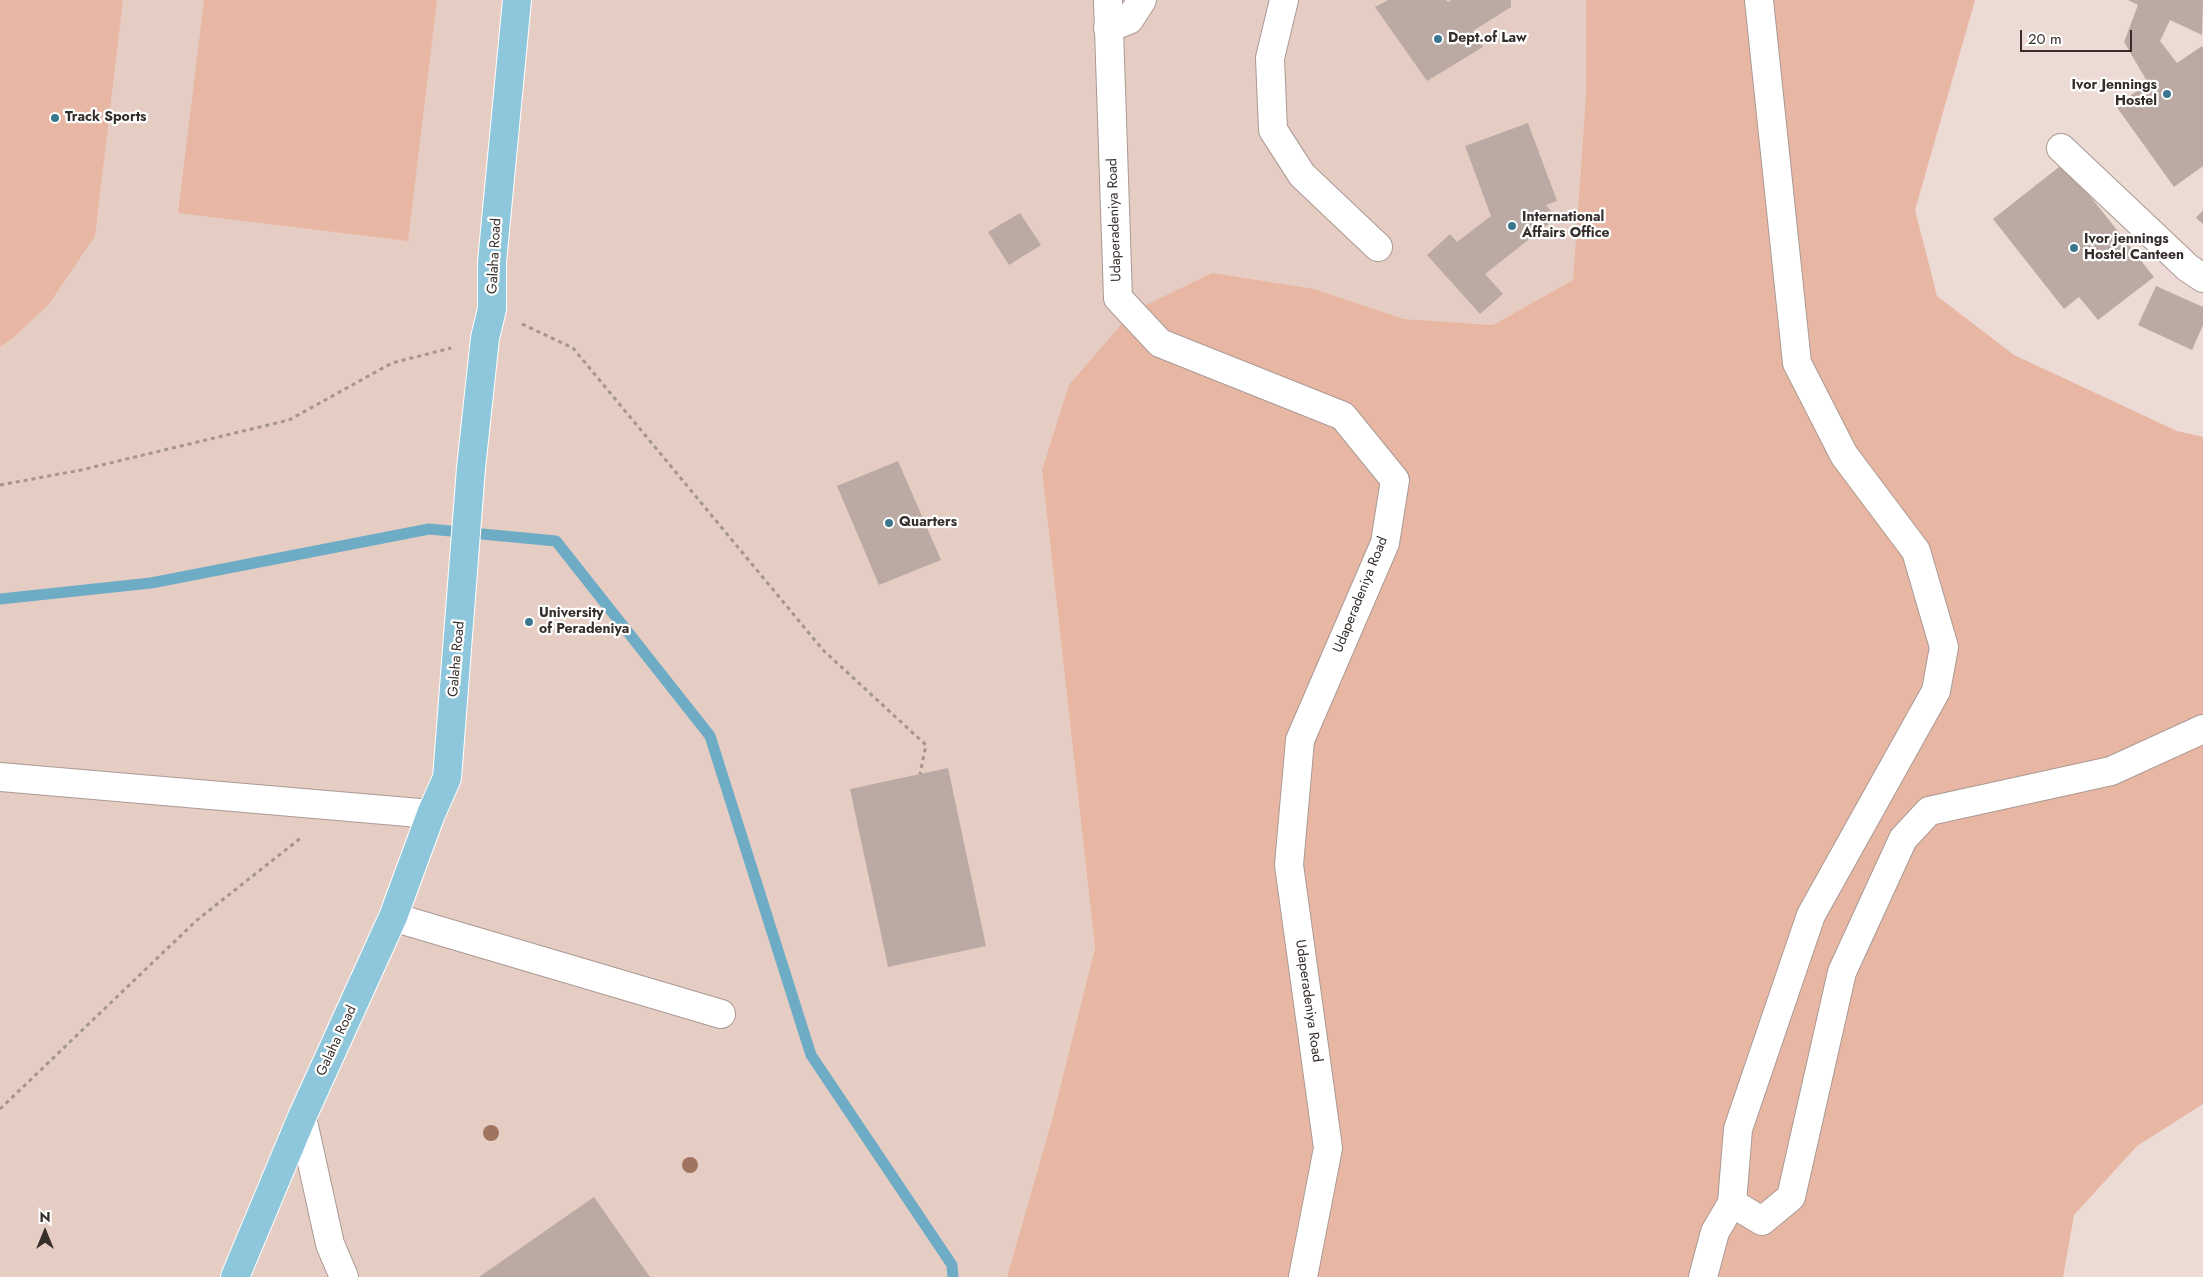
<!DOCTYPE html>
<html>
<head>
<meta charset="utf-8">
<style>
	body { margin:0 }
	#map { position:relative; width:2203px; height:1277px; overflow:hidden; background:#ecdad4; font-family:Jost,sans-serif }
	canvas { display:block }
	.north { position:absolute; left:20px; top:1207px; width:50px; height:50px; -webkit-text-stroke:4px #fff; paint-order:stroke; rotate:0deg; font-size:14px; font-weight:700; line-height:20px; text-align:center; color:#352e2b }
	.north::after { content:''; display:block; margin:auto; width:18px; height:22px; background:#352e2b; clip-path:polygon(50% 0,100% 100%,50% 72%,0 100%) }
	.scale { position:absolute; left:2020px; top:30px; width:112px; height:22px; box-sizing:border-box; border:2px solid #352e2b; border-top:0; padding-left:6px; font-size:15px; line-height:18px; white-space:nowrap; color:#352e2b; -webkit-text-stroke:4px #fff; paint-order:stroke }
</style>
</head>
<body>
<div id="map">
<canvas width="2203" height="1277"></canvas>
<div class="north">N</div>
<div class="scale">20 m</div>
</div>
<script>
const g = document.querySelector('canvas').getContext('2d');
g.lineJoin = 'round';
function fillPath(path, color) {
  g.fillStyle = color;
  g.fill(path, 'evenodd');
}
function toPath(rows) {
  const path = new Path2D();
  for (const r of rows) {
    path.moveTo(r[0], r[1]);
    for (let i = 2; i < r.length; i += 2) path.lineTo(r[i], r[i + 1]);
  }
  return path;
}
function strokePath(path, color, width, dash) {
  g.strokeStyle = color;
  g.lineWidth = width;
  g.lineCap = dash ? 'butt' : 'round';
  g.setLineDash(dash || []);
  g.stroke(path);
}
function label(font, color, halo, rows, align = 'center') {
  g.font = font + ' Jost,sans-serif';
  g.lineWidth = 4.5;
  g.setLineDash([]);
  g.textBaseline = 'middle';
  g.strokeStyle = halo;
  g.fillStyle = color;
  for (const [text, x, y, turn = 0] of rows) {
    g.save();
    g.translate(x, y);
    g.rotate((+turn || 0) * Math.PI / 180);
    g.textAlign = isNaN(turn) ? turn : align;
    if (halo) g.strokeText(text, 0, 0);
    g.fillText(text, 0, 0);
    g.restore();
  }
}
const built = toPath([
	[0,0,1586,0,1586,95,1573,280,1494,325,1404,319,1314,289,1042,470,1095,948,1052,1120,1007,1277,0,1277]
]);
const green = toPath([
	[0,0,123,0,95,236,49,304,13,338,0,347],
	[204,0,437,0,408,241,178,213],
	[1586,0,1975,0,1915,210,1937,296,2014,355,2177,431,2203,437,2203,1104,2137,1146,2074,1215,2063,1277,1007,1277,1052,1120,1095,948,1042,470,1069,385,1132,312,1212,273,1314,289,1404,319,1493,325,1573,280,1586,95]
]);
const stream = toPath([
	[0,599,151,583,429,529,556,541,710,736,811,1055,952,1265,953,1277]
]);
const building = toPath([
	[1388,0,1446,0,1448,2,1451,0,1511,0,1511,7,1473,31,1483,47,1427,81,1375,7],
	[2128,0,2203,0,2202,35,2170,20,2160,41,2177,63,2202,46,2203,48,2203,166,2174,187,2116,106,2148,83,2124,42,2138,5],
	[1528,123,1557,201,1546,205,1556,218,1485,274,1503,294,1480,314,1427,255,1450,234,1457,242,1491,216,1465,146],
	[2064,163,2154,277,2098,320,2079,297,2064,309,1993,219],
	[2203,210,2203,224,2196,218],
	[1020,213,1041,245,1009,265,988,232],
	[2156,286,2203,307,2203,325,2192,350,2138,325],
	[898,461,941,560,879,585,837,486],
	[948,768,986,946,888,967,850,789],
	[594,1197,650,1277,479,1277]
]);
const path = toPath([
	[522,324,573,348,823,650,926,745,920,774],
	[0,485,81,470,289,420,392,363,451,348],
	[0,1109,197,920,302,837]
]);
const minor = toPath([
	[1108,0,1118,298,1160,343,1343,416,1395,480,1385,543,1300,740,1289,865,1328,1148,1303,1277],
	[1284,0,1270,58,1273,130,1302,175,1378,247],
	[1759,0,1797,363,1844,455,1916,551,1944,647,1936,691,1811,915,1738,1129,1732,1203,1762,1221,1791,1197,1842,972,1903,839,1929,811,2111,771,2203,729],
	[1108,28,1129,20,1142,0],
	[2061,148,2188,268,2203,278],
	[0,777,431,814],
	[393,917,721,1014],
	[302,1117,330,1244,344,1277],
	[1703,1277,1715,1232,1732,1203]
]);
const major = toPath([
	[235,1277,302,1117,393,917,431,814,447,778,471,468,485,338,492,309,492,262,517,0]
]);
const trees = [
	[491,1133],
	[690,1165]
];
const markers = [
	[1438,39,5,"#3b778f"],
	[2167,94,5,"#3b778f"],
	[55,118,5,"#3b778f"],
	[1512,226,5,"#3b778f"],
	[2074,248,5,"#3b778f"],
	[889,523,5,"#3b778f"],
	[529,622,5,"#3b778f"]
];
const poiNames = [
	["Dept.of Law",1448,39],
	["Ivor Jennings",2157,86,"right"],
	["Hostel",2157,102,"right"],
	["Track Sports",65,118],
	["International",1522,218],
	["Affairs Office",1522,234],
	["Ivor jennings",2084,240],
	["Hostel Canteen",2084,256],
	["Quarters",899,523],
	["University",539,614],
	["of Peradeniya",539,630]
];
const streetNames = [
	["Udaperadeniya Road",1115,220,-92],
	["Galaha Road",495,256,-87],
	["Udaperadeniya Road",1361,595,-68],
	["Galaha Road",457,659,-85],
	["Udaperadeniya Road",1308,1001,82],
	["Galaha Road",337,1041,-65]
];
fillPath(built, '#e6cdc3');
fillPath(green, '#e8b7a4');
strokePath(stream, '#6eacc5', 11);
fillPath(building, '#bbaaa4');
strokePath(minor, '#aa9993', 30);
strokePath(major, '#fff', 30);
strokePath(path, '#a39590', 3, [4, 4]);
strokePath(minor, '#fff', 28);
strokePath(major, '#8ec7dc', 28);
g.fillStyle = '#a17460';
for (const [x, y] of trees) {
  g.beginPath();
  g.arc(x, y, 8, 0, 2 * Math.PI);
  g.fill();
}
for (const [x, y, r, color] of markers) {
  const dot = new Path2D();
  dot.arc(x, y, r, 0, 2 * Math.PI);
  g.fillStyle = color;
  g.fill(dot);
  strokePath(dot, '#fff', 2);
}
label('bold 14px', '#352e2b', '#fff', poiNames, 'left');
label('14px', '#352e2b', '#fff', streetNames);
</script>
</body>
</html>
